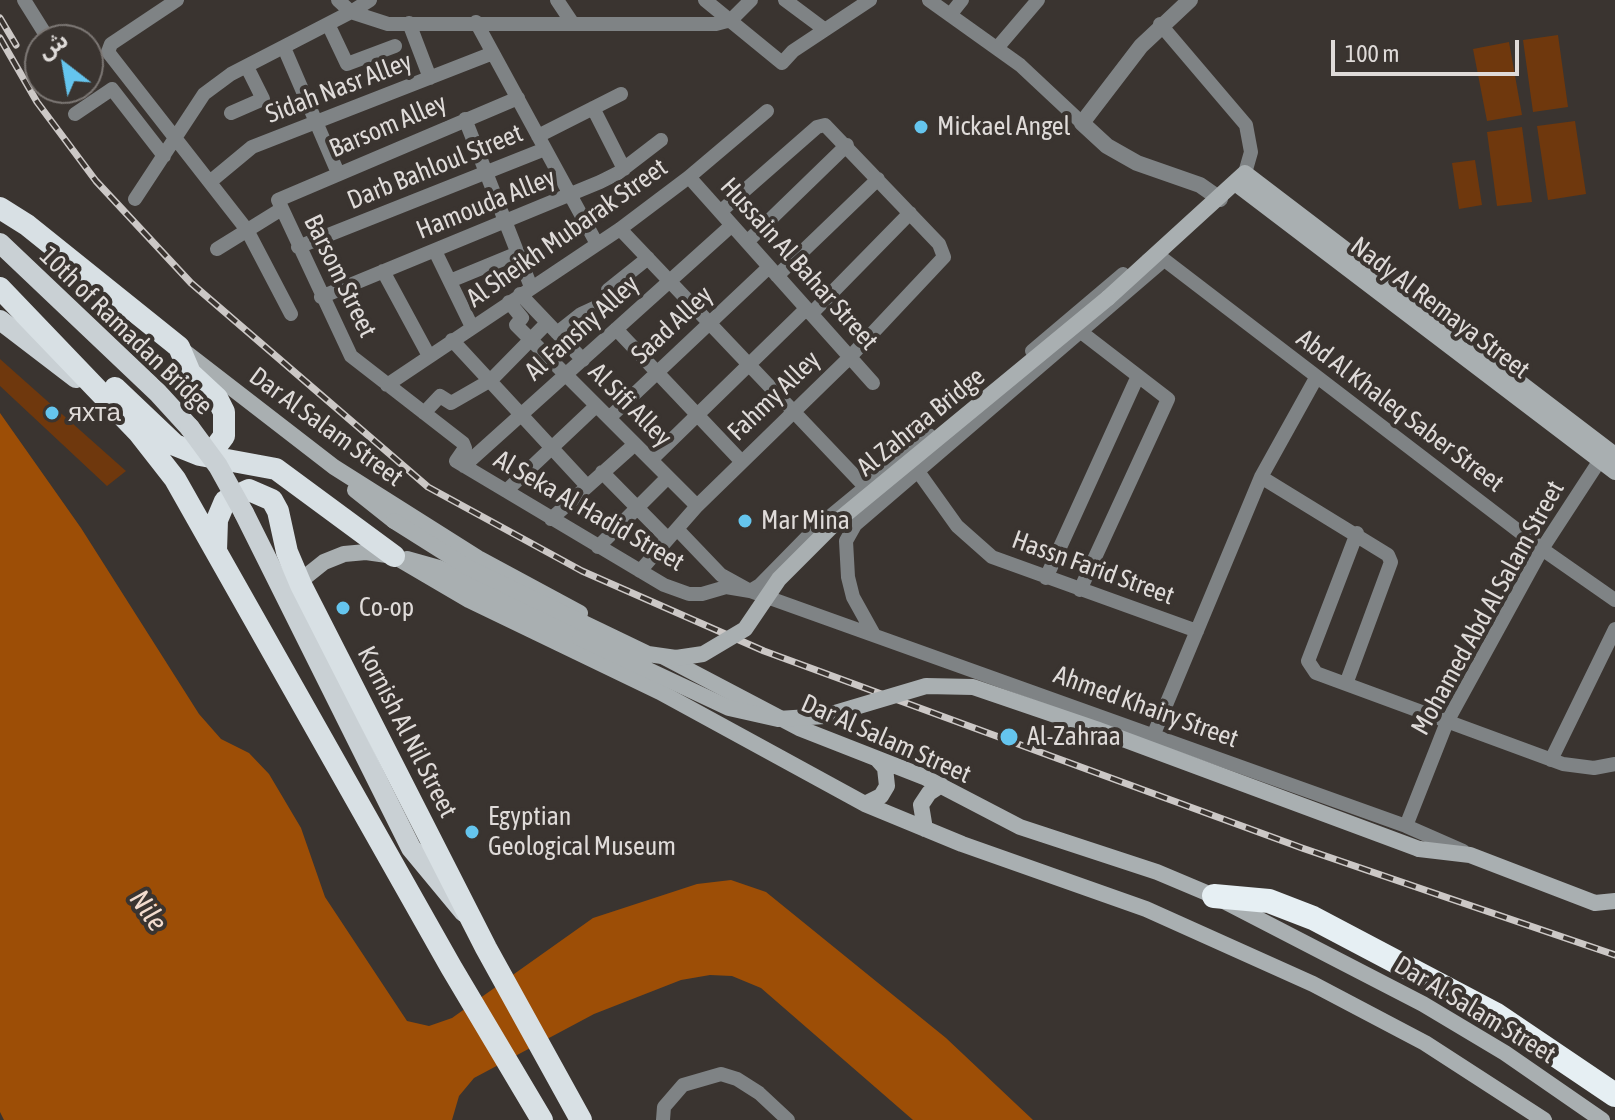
<!DOCTYPE html>
<html>
<head>
<meta charset="utf-8">
<style>
	body { margin:0 }
	#map { position:relative; width:1615px; height:1120px; overflow:hidden; background:#3a3430; font-family:"Asap Condensed","Noto Sans Arabic",sans-serif }
	canvas { display:block }
	.north { position:absolute; left:24px; top:24px; width:80px; height:80px; box-sizing:border-box; background:#3a3430; border:2px solid #7c7774; border-radius:50%; rotate:329deg; font-size:22px; font-weight:700; line-height:32px; text-align:center; color:#dfdbd9 }
	.north::after { content:''; display:block; margin:auto; width:28px; height:36px; background:#65c5ee; clip-path:polygon(50% 0,100% 100%,50% 72%,0 100%) }
	.scale { position:absolute; left:1331px; top:40px; width:188px; height:36px; box-sizing:border-box; border:4px solid #dfdbd9; border-top:0; padding-left:10px; font-size:24px; line-height:28px; white-space:nowrap; color:#dfdbd9; -webkit-text-stroke:6px #3a3430; paint-order:stroke }
</style>
</head>
<body>
<div id="map">
<canvas width="1615" height="1120"></canvas>
<div class="north">ش</div>
<div class="scale">100 m</div>
</div>
<script>
const g = document.querySelector('canvas').getContext('2d');
g.lineJoin = 'round';
function fillPath(path, color) {
  g.fillStyle = color;
  g.fill(path, 'evenodd');
}
function toPath(rows) {
  const path = new Path2D();
  for (const r of rows) {
    path.moveTo(r[0], r[1]);
    for (let i = 2; i < r.length; i += 2) path.lineTo(r[i], r[i + 1]);
  }
  return path;
}
function strokePath(path, color, width, dash) {
  g.strokeStyle = color;
  g.lineWidth = width;
  g.lineCap = dash ? 'butt' : 'round';
  g.setLineDash(dash || []);
  g.stroke(path);
}
function label(font, color, halo, rows, align = 'center') {
  g.font = font + ' "Asap Condensed",sans-serif';
  g.lineWidth = 8;
  g.setLineDash([]);
  g.textBaseline = 'middle';
  g.strokeStyle = halo;
  g.fillStyle = color;
  for (const [text, x, y, turn = 0] of rows) {
    g.save();
    g.translate(x, y);
    g.rotate((+turn || 0) * Math.PI / 180);
    g.textAlign = isNaN(turn) ? turn : align;
    if (halo) g.strokeText(text, 0, 0);
    g.fillText(text, 0, 0);
    g.restore();
  }
}
const green = toPath([
	[1558,35,1568,107,1533,112,1523,40],
	[1509,42,1522,115,1487,121,1473,49],
	[1575,121,1586,194,1548,200,1537,126],
	[1522,127,1532,202,1497,206,1487,132],
	[1475,160,1482,205,1459,209,1452,163],
	[0,359,126,471,107,486,0,386]
]);
const water = toPath([
	[0,413,81,528,199,714,221,739,249,753,269,774,301,828,325,897,407,1021,429,1026,452,1018,593,918,697,884,731,880,766,892,946,1038,1033,1120,913,1120,761,988,732,976,710,975,681,980,594,1014,474,1078,459,1096,452,1120,4,1120,0,1112]
]);
const minor = toPath([
	[24,0,49,40],
	[177,0,111,44,108,52,247,230,291,314],
	[338,0,351,12,370,0],
	[557,0,571,21],
	[705,0,782,63,793,51,870,0],
	[785,0,824,29],
	[929,0,1020,65,1082,123],
	[950,15,962,0],
	[476,22,597,244],
	[409,23,430,78],
	[328,24,347,64,395,46],
	[1160,24,1246,125,1251,152,1245,173],
	[997,48,1038,0],
	[285,50,338,173],
	[518,98,278,200,351,356,463,443,465,448,456,461,664,585,689,594,702,594,726,587,750,591,760,585,816,528,929,435],
	[593,108,624,169],
	[231,113,263,99,247,67],
	[75,114,112,89,164,156],
	[465,119,531,287],
	[538,136,621,94],
	[689,177,873,383],
	[211,181,252,147,493,53],
	[135,199,204,94,231,74,351,12,388,24,716,24,731,20,751,0],
	[620,229,870,492],
	[747,242,847,145],
	[298,247,545,149],
	[217,249,280,210],
	[435,251,472,327],
	[1148,260,1158,255,1542,549,1615,600],
	[383,271,429,356],
	[777,276,878,179],
	[450,281,518,253],
	[520,294,583,360],
	[321,297,600,182,618,173,661,140],
	[509,302,522,318,516,325,697,506],
	[811,314,910,213],
	[616,329,741,461],
	[557,333,581,314,607,302,608,290,648,258],
	[452,340,587,486],
	[1032,351,1123,274],
	[387,385,620,229,689,177,767,111],
	[424,413,440,396,451,403,491,380,547,323],
	[609,418,769,267],
	[651,460,806,309],
	[464,466,732,225],
	[917,470,957,526,992,557,1197,631],
	[602,472,668,539],
	[1261,477,1388,555,1391,562,1346,684],
	[506,491,596,406],
	[551,519,635,444],
	[677,529,721,575,750,591,1406,826,1463,851],
	[1357,533,1308,661,1316,673,1563,764,1594,768,1615,764],
	[598,547,668,477],
	[640,571,697,506,850,357,944,257,939,244,825,125,817,127,720,212],
	[1046,578,1138,376],
	[1080,590,1168,399,1081,332],
	[873,633,853,597,848,577,846,541,855,525,1164,260],
	[1153,736,1261,477,1316,378],
	[1551,760,1615,629],
	[1406,826,1447,722,1542,549,1600,460],
	[663,1120,664,1107,683,1085,721,1074,737,1079,759,1093,788,1120]
]);
const tertiary = toPath([
	[1190,0,1141,46,1082,123,1107,146,1137,163,1200,185,1220,199]
]);
const secondary = toPath([
	[1235,183,1615,472],
	[1108,298,1245,173,1615,455],
	[180,348,334,467,478,558,580,613],
	[355,490,394,521],
	[407,559,439,568,580,638],
	[299,582,324,562,344,554,366,552,394,556,469,600,660,692,865,804,962,844,1146,909,1313,984,1425,1043,1544,1120],
	[664,657,799,728,924,777,1020,827,1157,872,1214,896,1423,1004,1505,1053,1602,1120],
	[865,804,881,796,887,786,885,768,877,759],
	[925,829,921,805,929,793,941,785],
	[1419,849,1470,855,1595,903,1615,901]
]);
const primary = toPath([
	[0,243,158,393,190,428],
	[0,320,76,378],
	[244,513,411,848,464,912]
]);
const trunk = toPath([
	[0,208,27,225,179,347,190,373,217,398,224,412,224,436,209,456],
	[0,288,139,433,175,479,451,967,542,1120],
	[115,388,175,445,200,455,276,469,394,556],
	[216,551,217,520,225,501,249,490,272,500,278,511,287,552,301,585,486,948,581,1120]
]);
const motorway = toPath([
	[1214,896,1269,901,1313,918,1495,1014,1615,1095]
]);
const rail = toPath([
	[0,18,16,45],
	[0,38,37,102,96,181,191,283,428,487,582,571,764,651,1302,848,1615,955]
]);
const secondaryBridge = toPath([
	[394,521,467,567,648,654,676,658,703,654,745,629,779,579,835,523,1108,298],
	[580,638,729,708,778,719,825,716,926,686,973,687,1096,729,1419,849]
]);
const primaryBridge = toPath([
	[190,428,218,466,244,513]
]);
const markers = [
	[921,127,8,"#65c5ee"],
	[52,413,8,"#65c5ee"],
	[745,521,8,"#65c5ee"],
	[343,608,8,"#65c5ee"],
	[1009,737,10,"#65c5ee"],
	[472,832,8,"#65c5ee"]
];
const streetNames = [
	["Sidah Nasr Alley",339,88,-21],
	["Barsom Alley",388,126,-23],
	["Darb Bahloul Street",435,167,-22],
	["Hamouda Alley",486,204,-22],
	["Al Sheikh Mubarak Street",567,233,-35],
	["Hussain Al Bahar Street",799,264,48],
	["Barsom Street",340,276,64],
	["Nady Al Remaya Street",1440,308,37],
	["Saad Alley",672,325,-43],
	["Al Fanshy Alley",582,328,-42],
	["10th of Ramadan Bridge",126,331,44],
	["Fahmy Alley",774,396,-44],
	["Al Sifi Alley",630,405,45],
	["Abd Al Khaleq Saber Street",1400,411,37],
	["Al Zahraa Bridge",921,422,-39],
	["Dar Al Salam Street",326,427,36],
	["Al Seka Al Hadid Street",589,511,30],
	["Hassn Farid Street",1093,568,20],
	["Mohamed Abd Al Salam Street",1488,608,-61],
	["Ahmed Khairy Street",1146,707,20],
	["Kornish Al Nil Street",407,732,63],
	["Dar Al Salam Street",886,739,24],
	["Dar Al Salam Street",1475,1010,31]
];
const poiNames = [
	["Mickael Angel",937,127],
	["яхта",68,413],
	["Mar Mina",761,521],
	["Co-op",359,608],
	["Al-Zahraa",1027,737],
	["Egyptian",488,817],
	["Geological Museum",488,847]
];
const waterNames = [
	["Nile",148,911,55]
];
fillPath(green, '#6f380d');
fillPath(water, '#9d4e06');
strokePath(minor, '#7f8385', 14);
strokePath(tertiary, '#7f8385', 16);
strokePath(secondary, '#a9afb1', 16);
strokePath(primary, '#c9d0d4', 20);
strokePath(trunk, '#d8e0e4', 22);
strokePath(motorway, '#e6eff3', 24);
strokePath(rail, '#ccc8c6', 7);
strokePath(rail, '#3a3430', 4, [12]);
strokePath(secondaryBridge, '#a9afb1', 16);
strokePath(primaryBridge, '#c9d0d4', 20);
for (const [x, y, r, color] of markers) {
  const dot = new Path2D();
  dot.arc(x, y, r, 0, 2 * Math.PI);
  g.fillStyle = color;
  g.fill(dot);
  strokePath(dot, '#3a3430', 3);
}
label('26px', '#dfdbd9', '#3a3430', streetNames);
label('26px', '#dfdbd9', '#3a3430', poiNames, 'left');
label('italic 28px', '#f3dcce', '#3a3430', waterNames);
</script>
</body>
</html>
